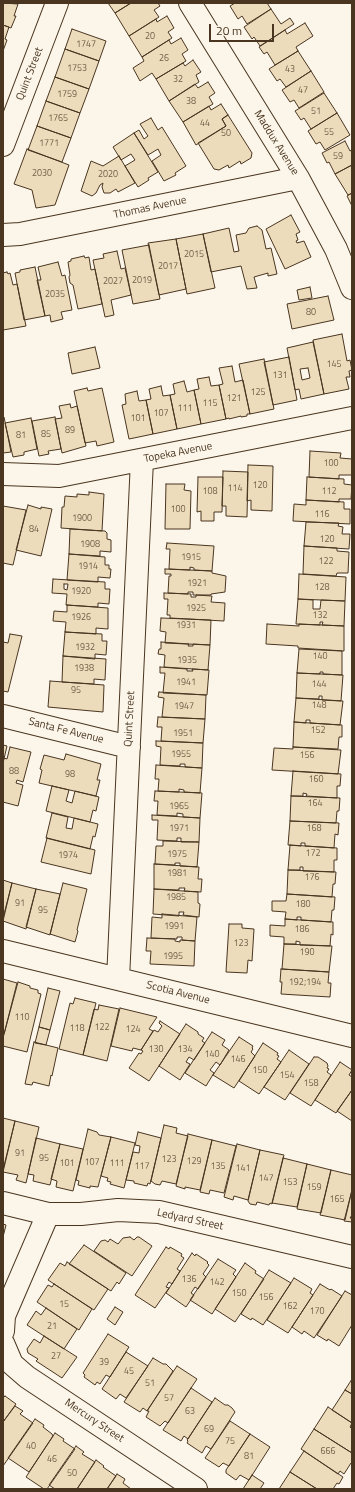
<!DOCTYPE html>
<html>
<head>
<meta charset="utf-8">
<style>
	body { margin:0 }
	#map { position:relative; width:355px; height:1492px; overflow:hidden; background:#fbf6e9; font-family:"Titillium Web",sans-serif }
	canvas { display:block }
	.frame { position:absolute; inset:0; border:4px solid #4a3520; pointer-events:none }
	.scale { position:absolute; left:209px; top:24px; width:65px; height:18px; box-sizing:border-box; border:2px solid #4a3520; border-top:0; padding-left:5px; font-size:12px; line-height:14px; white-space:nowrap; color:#4a3520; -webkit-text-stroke:3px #fbf6e9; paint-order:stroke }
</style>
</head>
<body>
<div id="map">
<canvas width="355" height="1492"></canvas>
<div class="frame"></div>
<div class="scale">20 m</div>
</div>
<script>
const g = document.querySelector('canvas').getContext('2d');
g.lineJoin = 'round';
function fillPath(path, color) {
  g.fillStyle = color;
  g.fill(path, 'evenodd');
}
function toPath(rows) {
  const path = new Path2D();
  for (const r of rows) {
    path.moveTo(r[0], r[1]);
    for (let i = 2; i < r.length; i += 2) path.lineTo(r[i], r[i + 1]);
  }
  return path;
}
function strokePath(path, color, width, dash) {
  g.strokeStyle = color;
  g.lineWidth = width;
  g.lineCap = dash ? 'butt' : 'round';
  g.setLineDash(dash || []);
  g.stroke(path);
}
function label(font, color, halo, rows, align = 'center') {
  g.font = font + ' "Titillium Web",sans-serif';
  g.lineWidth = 3;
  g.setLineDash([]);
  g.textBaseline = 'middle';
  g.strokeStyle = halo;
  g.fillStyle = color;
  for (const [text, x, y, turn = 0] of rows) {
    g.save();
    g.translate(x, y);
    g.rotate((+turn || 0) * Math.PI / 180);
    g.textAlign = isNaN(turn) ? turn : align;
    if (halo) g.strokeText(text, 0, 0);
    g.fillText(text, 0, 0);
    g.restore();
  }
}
const building = toPath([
	[3,3,18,4,14,16,16,16,11,28,3,25,3,3],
	[108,3,131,3,115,13,108,3],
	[131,3,158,3,160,6,154,10,159,17,129,36,115,13,131,3],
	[235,3,267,3,271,9,247,24,242,16,238,19,230,6,235,3],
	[271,9,281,24,290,18,294,24,260,46,254,37,252,39,244,27,271,9],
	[167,16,174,28,168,32,172,38,142,57,129,36,156,19,157,22,167,16],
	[305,23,313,36,296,47,298,51,275,65,267,52,264,54,259,47,285,30,287,34,305,23],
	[3,25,9,27,5,39,7,40,3,51,3,25],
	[72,29,106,41,99,61,65,49,72,29],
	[181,38,188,50,182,54,186,61,156,79,152,73,140,81,133,68,144,61,142,57,169,40,171,44,181,38],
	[65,49,99,61,89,89,55,77,65,49],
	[298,51,311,71,286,87,280,79,277,81,269,69,298,51],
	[193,60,201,72,196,75,199,82,169,101,156,79,183,63,185,66,193,60],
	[311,71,324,92,299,108,294,100,290,102,282,90,311,71],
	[55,77,89,89,80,113,46,101,55,77],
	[208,82,215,93,209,97,213,104,183,122,169,101,195,84,198,88,208,82],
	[324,93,337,113,311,129,304,118,301,120,295,111,324,93],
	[46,101,80,113,71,138,37,126,46,101],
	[221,104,228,115,222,119,226,126,196,145,183,122,209,106,211,110,221,104],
	[337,113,350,135,325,150,320,142,316,144,308,131,337,113],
	[228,115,252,153,251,158,241,164,240,161,229,168,228,165,219,170,214,169,198,143,226,126,222,119,228,115],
	[151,118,158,130,162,127,186,166,175,173,176,175,164,181,152,161,161,155,158,149,148,155,134,133,139,130,144,139,148,136,140,124,151,118],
	[37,126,71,138,62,162,28,150,37,126],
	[134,133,158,172,148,178,149,180,138,187,125,166,135,160,131,154,121,160,113,147,134,133],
	[345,141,350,151,352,150,352,165,335,174,329,162,327,163,322,153,345,141],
	[27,149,69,165,55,205,36,208,32,190,14,184,27,149],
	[119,156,135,183,118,192,116,189,110,193,104,193,102,187,103,183,100,185,96,193,92,196,81,191,91,161,103,166,119,156],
	[352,165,352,193,348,195,335,174,352,165],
	[352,193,352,206,347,196,352,193],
	[291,215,300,232,296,234,298,240,296,241,297,243,304,241,311,257,285,269,266,229,291,215],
	[257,226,262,230,266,249,271,248,277,274,268,276,268,273,254,277,257,288,247,289,241,266,211,272,203,234,229,228,234,252,239,251,236,235,246,233,249,228,257,226],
	[203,234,215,288,187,294,176,239,203,234],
	[176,239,186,289,159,295,148,243,176,239],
	[149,245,160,299,133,304,122,250,149,245],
	[117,251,121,269,125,268,131,295,111,300,114,315,105,317,93,260,104,258,103,254,117,251],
	[84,256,85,258,89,257,91,270,95,269,102,304,78,309,73,285,70,283,69,277,70,275,68,262,71,261,71,259,84,256],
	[58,262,62,276,65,275,72,310,61,312,63,319,51,322,50,315,45,316,37,280,41,280,38,267,58,262],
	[35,267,45,316,24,320,15,273,20,272,20,270,35,267],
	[7,272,8,274,10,273,13,285,17,284,26,326,3,330,3,273,7,272],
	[310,287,312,298,299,300,297,290,310,287],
	[328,296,334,320,292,329,287,304,328,296],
	[342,334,347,361,350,360,352,370,349,371,350,377,346,377,349,389,324,394,313,340,342,334],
	[313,342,324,394,301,399,299,389,295,390,287,348,313,342],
	[308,368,310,378,302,380,300,369,308,368],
	[95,347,100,368,72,374,68,353,95,347],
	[289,357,297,400,273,405,264,362,289,357],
	[264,359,274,409,250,414,239,364,264,359],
	[232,366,235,382,243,380,250,414,247,414,247,416,241,417,241,416,229,419,229,418,226,419,219,385,223,384,219,368,232,366],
	[209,377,211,386,219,385,226,419,201,424,194,390,199,389,197,379,209,377],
	[184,381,187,392,194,390,201,424,177,429,170,395,175,394,173,384,184,381],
	[161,386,163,396,170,395,177,429,153,434,146,400,151,399,149,389,161,386],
	[87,388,88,391,102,388,114,442,97,446,96,441,85,443,74,391,87,388],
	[137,391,139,401,146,400,153,434,129,439,122,405,126,404,125,394,137,391],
	[70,404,71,408,77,406,86,446,62,453,55,419,62,418,59,406,70,404],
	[3,417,4,417,11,452,3,453,3,417],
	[55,417,61,449,48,451,49,454,39,456,32,421,55,417],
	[31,418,37,449,24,452,24,455,13,457,5,423,31,418],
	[310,451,341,453,340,458,352,459,352,475,339,475,339,479,309,477,310,451],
	[248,465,273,466,272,511,251,510,251,500,247,501,248,465],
	[223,471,248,472,247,517,226,516,226,506,222,506,223,471],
	[198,477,223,477,222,512,214,512,214,521,201,521,201,511,197,512,198,477],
	[307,477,344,479,344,484,352,485,351,499,339,499,339,502,306,500,307,477],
	[166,484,185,484,184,490,191,491,190,529,165,529,166,484],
	[89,492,104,494,102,531,61,528,62,507,64,507,65,496,77,497,77,494,89,495,89,492],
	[306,500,344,502,344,509,350,509,350,524,293,521,294,504,306,505,306,500],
	[28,505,41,509,41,507,52,509,41,556,16,550,28,505],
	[3,506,26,510,13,565,3,563,3,506],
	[306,522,339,523,338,526,343,527,342,534,350,534,349,549,304,546,306,522],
	[70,529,105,531,107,533,107,539,111,540,111,552,100,551,100,556,69,554,70,529],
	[167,543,214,546,212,571,194,570,194,568,190,567,190,570,169,569,170,549,166,549,167,543],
	[304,546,337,548,337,551,349,552,348,573,337,573,336,576,303,574,304,546],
	[69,554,105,557,105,565,109,565,109,569,111,569,110,578,98,577,98,582,67,580,69,554],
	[165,569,212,571,212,573,226,576,225,592,211,594,211,595,193,595,193,592,188,592,188,594,168,593,169,576,171,576,171,574,165,574,165,569],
	[299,574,346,577,345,601,298,599,299,574],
	[53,579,105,582,105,589,110,589,109,604,98,603,98,607,66,605,67,594,52,593,53,579],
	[64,584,68,584,67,590,64,589,64,584],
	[164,593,191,594,191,597,196,597,196,595,212,596,211,602,225,603,224,621,170,618,170,615,167,615,168,599,164,599,164,593],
	[298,599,313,600,313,609,320,609,321,600,345,601,344,626,322,625,323,622,320,622,320,625,296,624,298,599],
	[67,605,108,608,108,629,96,628,96,634,65,632,66,622,53,621,54,611,67,612,67,605],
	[161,618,211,620,210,645,165,643,166,632,160,631,161,618],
	[267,624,299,626,299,624,344,626,344,651,298,648,298,646,266,644,267,624],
	[65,632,102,634,102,641,107,641,106,655,95,654,95,659,63,656,65,632],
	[10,634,22,636,8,692,3,691,3,642,8,643,10,634],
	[161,642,189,644,188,646,193,646,193,644,210,645,208,670,164,667,165,655,158,654,159,649,161,649,161,642],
	[299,649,342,651,342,675,323,674,323,672,320,672,320,674,297,673,299,649],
	[63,656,106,659,105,680,94,679,94,684,62,682,63,656],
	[160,667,187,669,187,671,193,671,192,669,209,670,207,695,163,693,165,673,160,673,160,667],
	[297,673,343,675,341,701,322,700,322,696,319,696,319,699,296,698,297,673],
	[50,681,104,685,103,712,48,707,50,681],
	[159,692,206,695,205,719,162,717,164,698,158,697,159,692],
	[296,698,343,701,340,725,310,723,310,720,306,720,306,723,294,722,296,698],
	[158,717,205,719,203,743,161,741,162,727,157,727,158,717],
	[294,722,342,725,342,737,339,737,338,749,293,747,294,722],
	[156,741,203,743,202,768,185,767,185,764,180,764,180,766,160,765,161,747,156,746,156,741],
	[3,745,7,746,3,763,3,745],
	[10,747,31,752,23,782,17,780,16,783,23,785,18,806,3,802,3,763,4,758,7,759,10,747],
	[293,747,341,750,338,774,272,770,274,748,293,749,293,747],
	[66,754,101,764,97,780,100,780,96,796,39,783,42,770,40,769,44,755,64,760,66,754],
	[156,765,202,768,200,793,184,792,184,790,179,789,179,792,158,791,159,779,155,779,156,765],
	[293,771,341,774,340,786,337,786,337,798,306,796,307,794,303,793,303,796,291,796,293,771],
	[52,786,69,790,66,801,72,803,75,791,99,797,96,811,93,810,90,822,46,811,52,786],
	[155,791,202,793,200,818,183,817,183,814,177,813,177,816,157,815,158,801,154,801,155,791],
	[291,796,340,798,339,811,337,811,336,823,290,821,291,796],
	[52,813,68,817,66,828,72,829,74,818,98,824,95,837,93,836,90,849,46,838,52,813],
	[152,815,200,818,199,842,181,842,181,838,177,838,177,841,157,840,158,820,152,820,152,815],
	[290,821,339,823,338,835,335,834,334,848,305,846,305,843,301,843,301,846,288,845,290,821],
	[47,838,95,850,91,874,41,862,47,838],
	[163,841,199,842,197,867,180,866,180,863,175,863,175,865,155,864,156,846,163,846,163,841],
	[290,845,337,848,337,860,334,860,334,872,303,871,303,867,300,867,300,870,288,870,290,845],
	[154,864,199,867,198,879,202,879,201,892,184,891,185,888,179,888,179,890,154,889,154,864],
	[288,870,336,872,335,884,333,884,332,897,287,894,288,870],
	[3,880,12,883,3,918,3,880],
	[12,883,36,889,26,929,3,921,12,883],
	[63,883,87,889,77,930,78,931,75,942,50,934,63,883],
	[36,889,60,894,50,935,26,927,36,889],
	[154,889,198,892,198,903,200,904,199,917,183,915,184,912,179,912,179,916,153,914,154,889],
	[287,894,335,897,334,910,332,910,331,922,301,920,301,917,297,917,297,920,285,919,286,912,272,911,272,901,286,901,287,894],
	[162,914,197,917,195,941,182,940,182,937,177,937,177,939,151,938,152,917,162,918,162,914],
	[285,919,333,922,333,935,331,934,330,946,300,945,300,942,296,941,296,944,284,944,284,937,270,936,270,925,285,926,285,919],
	[229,924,242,924,242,928,254,929,252,961,248,960,247,973,226,972,229,924],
	[147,938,175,939,175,941,180,942,180,940,195,941,194,966,150,964,151,951,146,951,147,938],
	[284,944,332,946,329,972,282,969,284,944],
	[281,969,329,972,328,983,331,983,330,997,281,994,282,982,280,982,281,969],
	[3,979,17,983,4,1034,3,1034,3,979],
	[18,982,30,986,30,988,38,990,38,993,41,994,27,1052,3,1046,3,1038,18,982],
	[48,988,60,991,50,1030,39,1027,48,988],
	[75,998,96,1003,83,1055,59,1049,70,1003,73,1004,75,998],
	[99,1005,119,1009,107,1061,83,1055,94,1009,98,1010,99,1005],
	[120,1008,157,1017,149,1029,153,1031,141,1050,133,1048,132,1051,111,1046,120,1008],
	[160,1021,180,1034,149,1081,129,1068,139,1053,141,1054,143,1051,141,1050,154,1030,158,1032,162,1026,159,1023,160,1021],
	[186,1024,198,1032,198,1034,204,1038,202,1041,205,1043,194,1060,189,1057,186,1062,190,1064,180,1080,159,1066,186,1024],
	[39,1027,50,1030,46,1045,35,1043,39,1027],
	[212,1032,225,1040,222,1045,229,1050,220,1065,216,1062,210,1070,214,1073,206,1086,185,1073,212,1032],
	[239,1037,253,1046,252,1048,253,1049,251,1052,255,1056,234,1088,213,1075,239,1037],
	[34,1042,58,1048,52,1076,51,1075,49,1086,33,1082,32,1085,25,1084,34,1042],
	[263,1043,278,1053,277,1055,279,1056,277,1059,281,1062,259,1094,239,1081,263,1043],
	[289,1050,309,1064,285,1100,264,1087,289,1050],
	[314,1057,318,1057,327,1063,328,1066,327,1068,329,1069,327,1072,331,1075,311,1106,290,1093,314,1057],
	[340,1062,352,1070,349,1075,352,1077,352,1090,336,1113,315,1100,340,1062],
	[352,1090,352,1121,337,1111,352,1090],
	[3,1118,15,1121,3,1170,3,1118],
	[15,1121,39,1127,26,1183,16,1180,18,1175,3,1172,15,1121],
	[164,1125,177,1128,176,1133,188,1136,176,1184,162,1181,160,1185,155,1184,151,1181,164,1125],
	[88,1129,97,1132,99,1135,111,1137,98,1187,90,1186,90,1188,78,1185,79,1181,76,1180,88,1129],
	[138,1132,161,1138,150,1184,148,1183,147,1186,134,1183,134,1181,126,1180,133,1152,139,1153,140,1146,135,1145,138,1132],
	[188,1134,212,1140,200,1190,185,1187,185,1189,176,1186,188,1134],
	[111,1137,135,1143,124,1188,110,1184,111,1182,107,1181,108,1178,101,1176,111,1137],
	[36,1138,60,1144,50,1185,33,1181,34,1175,28,1174,36,1138],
	[212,1140,236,1146,224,1193,210,1190,209,1194,200,1192,212,1140],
	[60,1144,83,1149,73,1191,56,1187,57,1181,51,1179,60,1144],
	[237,1144,260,1150,248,1200,234,1196,233,1200,224,1197,237,1144],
	[260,1150,284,1155,272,1204,270,1203,269,1205,257,1202,256,1205,250,1204,248,1201,260,1150],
	[283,1158,307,1164,297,1207,272,1203,283,1158],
	[307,1164,331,1170,321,1213,297,1209,307,1164],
	[331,1170,352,1175,352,1190,345,1220,320,1215,331,1170],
	[352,1190,352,1215,350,1218,352,1218,352,1222,344,1221,352,1190],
	[3,1224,6,1225,3,1237,3,1224],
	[130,1237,134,1240,137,1237,139,1237,152,1246,132,1276,94,1251,101,1241,105,1240,108,1242,110,1239,118,1244,123,1238,130,1237],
	[84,1245,126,1273,119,1284,117,1282,111,1291,69,1264,84,1245],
	[166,1247,169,1249,170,1247,182,1254,181,1256,184,1258,177,1269,180,1271,172,1284,169,1282,166,1287,169,1288,155,1308,135,1295,166,1247],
	[192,1253,195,1256,196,1254,208,1262,207,1263,209,1265,203,1274,206,1277,198,1289,195,1287,191,1293,194,1295,186,1307,166,1293,192,1253],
	[218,1259,236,1270,233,1274,236,1277,212,1314,190,1300,218,1259],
	[67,1262,108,1289,94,1310,48,1280,60,1263,65,1266,67,1262],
	[245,1263,256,1271,255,1273,264,1279,235,1322,215,1309,245,1263],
	[269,1270,291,1283,263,1325,252,1318,251,1320,241,1314,269,1270],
	[294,1278,312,1289,310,1293,313,1295,288,1333,267,1320,294,1278],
	[54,1284,92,1309,79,1330,37,1302,48,1285,52,1287,54,1284],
	[320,1284,330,1290,331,1289,342,1296,314,1338,304,1331,302,1334,292,1327,320,1284],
	[345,1291,352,1295,352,1325,339,1346,328,1339,327,1341,317,1335,345,1291],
	[115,1307,123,1312,115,1325,107,1319,115,1307],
	[46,1308,77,1329,64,1349,27,1325,36,1311,41,1315,46,1308],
	[108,1334,129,1347,110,1377,106,1375,100,1384,97,1382,95,1385,84,1377,85,1375,83,1373,108,1334],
	[44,1336,77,1357,62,1378,36,1361,38,1359,28,1353,27,1349,34,1339,40,1343,44,1336],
	[126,1352,148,1366,126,1398,120,1394,116,1399,102,1389,126,1352],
	[153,1358,163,1364,166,1364,173,1371,147,1411,143,1408,140,1412,124,1402,153,1358],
	[177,1366,197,1379,168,1423,165,1421,160,1426,146,1417,149,1411,147,1411,177,1366],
	[352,1379,352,1394,345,1390,352,1379],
	[191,1388,212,1402,188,1439,184,1436,181,1441,163,1430,191,1388],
	[345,1390,352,1394,352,1423,332,1410,345,1390],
	[5,1396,16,1404,3,1422,3,1398,5,1396],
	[215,1398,225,1405,228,1405,232,1408,235,1412,211,1449,206,1446,202,1453,187,1443,188,1441,187,1440,215,1398],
	[15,1406,23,1411,20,1414,33,1423,3,1466,3,1422,15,1406],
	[328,1407,352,1423,350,1427,352,1429,352,1453,314,1429,328,1407],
	[35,1419,44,1425,43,1427,52,1434,53,1436,29,1472,8,1458,35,1419],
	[230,1421,250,1434,229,1466,223,1463,219,1467,205,1458,230,1421],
	[314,1429,352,1453,352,1464,351,1463,344,1474,340,1471,338,1474,301,1449,314,1429],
	[55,1433,64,1439,63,1441,75,1449,47,1489,44,1489,26,1477,55,1433],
	[250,1434,270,1447,249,1480,240,1475,236,1480,226,1473,226,1470,250,1434],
	[76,1446,84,1452,82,1454,95,1462,77,1489,55,1489,49,1485,76,1446],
	[304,1451,343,1477,339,1484,337,1483,333,1489,317,1489,290,1472,304,1451],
	[96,1460,104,1466,103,1467,116,1476,107,1489,77,1489,96,1460],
	[290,1472,317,1489,279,1489,290,1472],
	[117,1474,125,1479,123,1483,131,1489,107,1489,117,1474],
	[252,1475,264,1483,260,1489,243,1489,252,1475]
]);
const minor = toPath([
	[190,3,298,178,336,249,352,288],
	[3,145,57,3],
	[3,235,20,234,298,178],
	[3,474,59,476,352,418],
	[3,716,129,747],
	[3,951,352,1036],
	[118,979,142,460],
	[3,1203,48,1214,81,1214,118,1210,159,1212,352,1257],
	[3,1331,4,1316,48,1214],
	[3,1343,12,1364,27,1377,196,1489]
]);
const numberNames = [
	["20",150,37],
	["1747",86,45],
	["26",164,59],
	["1753",77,69],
	["43",290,70],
	["32",178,80],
	["47",303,91],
	["1759",67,95],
	["38",191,102],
	["51",316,112],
	["1765",58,119],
	["44",205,124],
	["55",329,133],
	["50",226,134],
	["1771",49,144],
	["59",338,157],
	["2030",42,174],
	["2020",108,175],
	["2015",194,255],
	["2017",168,267],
	["2019",142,281],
	["2027",113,282],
	["2035",55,295],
	["80",311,313],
	["145",334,365],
	["131",280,376],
	["125",258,393],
	["121",234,399],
	["115",210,404],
	["111",185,409],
	["107",161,414],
	["101",138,419],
	["89",70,431],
	["85",46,435],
	["81",21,436],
	["100",331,464],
	["120",260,486],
	["114",235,489],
	["108",210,492],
	["112",329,492],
	["100",178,510],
	["116",322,515],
	["1900",82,519],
	["84",34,530],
	["120",327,540],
	["1908",90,545],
	["1915",191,558],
	["122",326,562],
	["1914",88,567],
	["1921",197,584],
	["128",322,588],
	["1920",81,592],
	["1925",196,609],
	["132",320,616],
	["1926",81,618],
	["1931",186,626],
	["1932",85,648],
	["140",320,657],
	["1935",187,661],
	["1938",84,669],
	["1941",186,683],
	["144",319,685],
	["95",76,691],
	["148",319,706],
	["1947",184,707],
	["152",318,731],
	["1951",183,734],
	["1955",181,755],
	["156",307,756],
	["88",14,772],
	["98",70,775],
	["160",316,780],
	["164",315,804],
	["1965",179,807],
	["1971",179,829],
	["168",314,829],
	["172",313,854],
	["1975",177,855],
	["1974",68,856],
	["1981",177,874],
	["176",312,878],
	["1985",176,898],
	["91",20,904],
	["180",303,905],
	["95",43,911],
	["1991",174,927],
	["186",302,930],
	["123",241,944],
	["190",307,953],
	["1995",173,957],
	["192;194",305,983],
	["110",22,1018],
	["122",102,1028],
	["118",77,1029],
	["124",133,1030],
	["130",156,1050],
	["134",185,1050],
	["140",212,1055],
	["146",238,1060],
	["150",260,1071],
	["154",287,1076],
	["158",311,1084],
	["91",20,1154],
	["95",44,1159],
	["123",169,1160],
	["129",194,1162],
	["107",92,1163],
	["101",67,1164],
	["111",117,1164],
	["117",142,1167],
	["135",218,1167],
	["141",243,1169],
	["147",266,1179],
	["153",290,1183],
	["159",314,1188],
	["165",337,1200],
	["136",189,1280],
	["142",217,1283],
	["150",239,1294],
	["156",266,1298],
	["15",64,1305],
	["162",290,1307],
	["170",317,1312],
	["21",52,1327],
	["27",56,1357],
	["39",104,1363],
	["45",129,1372],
	["51",150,1384],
	["57",169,1399],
	["63",190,1412],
	["69",209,1430],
	["75",230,1442],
	["40",31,1447],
	["666",328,1452],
	["81",249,1457],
	["46",52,1460],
	["50",72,1474]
];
const streetNames = [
	["Quint Street",30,74,-69],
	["Maddux Avenue",276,143,58],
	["Thomas Avenue",150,208,-12],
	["Topeka Avenue",178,453,-11],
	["Quint Street",130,719,-87],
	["Santa Fe Avenue",66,731,14],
	["Scotia Avenue",178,993,14],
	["Ledyard Street",190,1220,12],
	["Mercury Street",94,1421,34]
];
fillPath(building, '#ecdcbc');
strokePath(building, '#4a3520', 1);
strokePath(minor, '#4a3520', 24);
strokePath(minor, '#fbf6e9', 22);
label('9px', '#725f47', null, numberNames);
label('11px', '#4a3520', '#fbf6e9', streetNames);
</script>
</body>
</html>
